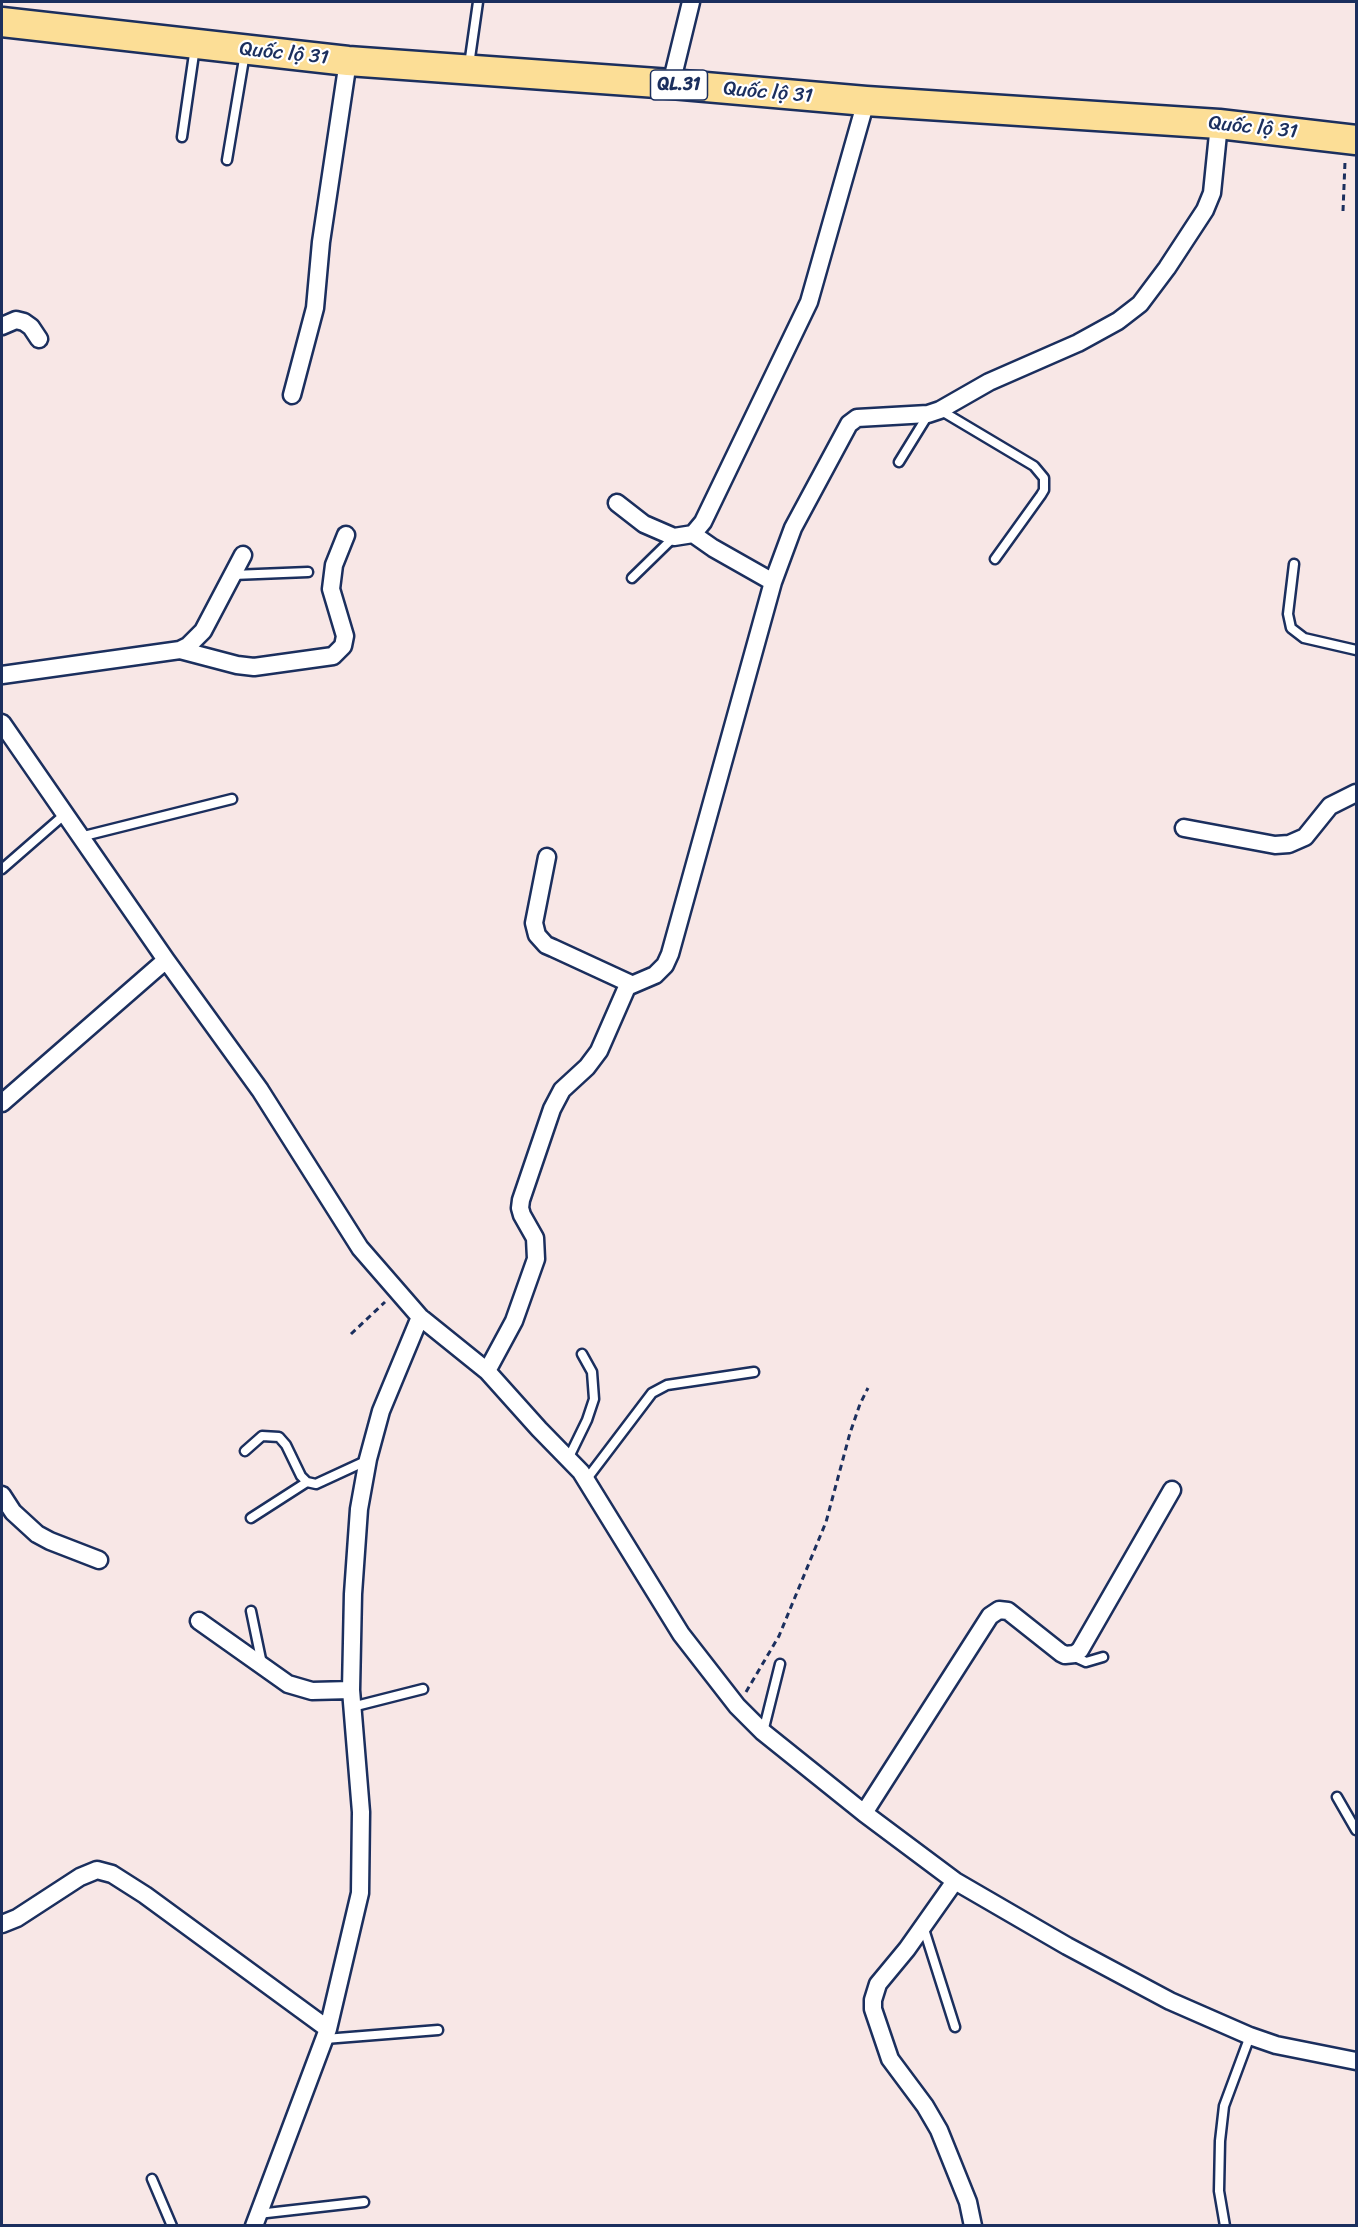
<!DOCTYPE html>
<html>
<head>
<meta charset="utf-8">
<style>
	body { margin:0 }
	#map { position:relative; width:1358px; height:2227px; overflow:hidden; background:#f8e7e6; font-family:Sriracha,sans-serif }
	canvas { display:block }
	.frame { position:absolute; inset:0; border:3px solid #1b2f5e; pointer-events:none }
</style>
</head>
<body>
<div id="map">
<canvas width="1358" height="2227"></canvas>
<div class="frame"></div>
</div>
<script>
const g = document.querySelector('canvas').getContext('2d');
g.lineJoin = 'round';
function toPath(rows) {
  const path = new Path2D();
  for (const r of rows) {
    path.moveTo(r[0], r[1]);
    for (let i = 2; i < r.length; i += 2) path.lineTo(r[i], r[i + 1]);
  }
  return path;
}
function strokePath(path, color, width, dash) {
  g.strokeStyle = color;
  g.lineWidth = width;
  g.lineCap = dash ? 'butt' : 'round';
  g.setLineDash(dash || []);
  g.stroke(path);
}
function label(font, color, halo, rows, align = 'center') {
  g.font = font + ' Sriracha,sans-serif';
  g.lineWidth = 4.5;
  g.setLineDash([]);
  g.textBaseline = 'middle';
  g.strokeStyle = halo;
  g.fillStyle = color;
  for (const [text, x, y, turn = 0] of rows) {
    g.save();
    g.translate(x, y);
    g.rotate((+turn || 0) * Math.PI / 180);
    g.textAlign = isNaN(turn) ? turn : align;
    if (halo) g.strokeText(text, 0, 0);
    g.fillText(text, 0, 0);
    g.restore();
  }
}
const path = toPath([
	[1343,211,1345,162],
	[351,1334,385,1302],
	[746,1692,779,1636,826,1522,850,1433,860,1404,868,1388]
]);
const service = toPath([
	[469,65,478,2],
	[182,137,195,47],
	[227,160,245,53],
	[940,410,1034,466,1044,478,1044,490,1041,495,995,559],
	[899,462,928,415],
	[1294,564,1288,614,1291,628,1304,638,1356,650],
	[233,575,308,572],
	[632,578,674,537],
	[80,837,232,799],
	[2,869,64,815],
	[245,1451,262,1436,279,1437,286,1445,301,1476,307,1482,316,1484,368,1460],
	[568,1459,587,1420,594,1399,592,1372,582,1354],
	[586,1480,652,1393,667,1385,754,1372],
	[251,1518,307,1482],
	[251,1611,262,1664],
	[1073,1656,1086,1662,1103,1657],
	[352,1707,423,1689],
	[763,1732,780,1664],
	[1337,1797,1356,1830],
	[923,1926,955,2027],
	[325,2039,438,2030],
	[152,2179,172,2226],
	[258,2214,364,2202],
	[1225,2226,1219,2191,1220,2141,1224,2106,1250,2036]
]);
const minor = toPath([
	[671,84,691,2],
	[2,326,16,320,24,322,31,327,39,339],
	[292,395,315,308,321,242,348,61],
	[617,503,644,524,674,537,693,534,703,522,809,302,866,101],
	[693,534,713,548,773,582],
	[180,650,237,665,254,667,333,656,343,646,345,636,331,589,334,565,346,535],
	[2,675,180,650,188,646,203,631,243,555],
	[2,723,166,960,260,1090,360,1248,420,1317,487,1371,539,1429,581,1472,681,1634,737,1706,763,1732,864,1813,955,1881,1067,1946,1170,2001,1250,2036,1276,2045,1356,2061],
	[1184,828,1275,845,1289,844,1305,837,1330,806,1356,793],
	[547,857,534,923,537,935,546,945,553,948,631,984],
	[2,1103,166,960],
	[487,1371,514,1321,536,1259,535,1238,522,1215,520,1208,521,1200,552,1109,562,1090,587,1067,599,1051,627,987,655,975,665,965,670,954,773,582,793,528,849,424,857,418,928,414,940,410,989,382,1078,343,1118,321,1140,304,1167,268,1205,210,1212,193,1219,124],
	[2,1495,13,1512,37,1534,50,1541,99,1560],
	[199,1621,288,1684,312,1691,351,1690],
	[864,1813,990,1616,999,1610,1008,1611,1061,1653,1065,1655,1075,1654,1080,1650,1172,1490],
	[955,1881,907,1949,878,1984,873,2000,873,2009,890,2059,925,2106,939,2130,968,2202,973,2226],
	[2,1924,17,1918,80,1877,97,1870,112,1874,145,1895,328,2029],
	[254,2226,328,2029,360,1893,361,1812,351,1690,353,1594,359,1509,368,1459,381,1411,420,1317]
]);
const trunk = toPath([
	[2,22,348,61,671,84,866,101,1219,124,1356,140]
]);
const shields = [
	[679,85,57]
];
const shieldNames = [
	["QL.31",679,85]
];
const streetNames = [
	["Quốc lộ 31",284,54,6],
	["Quốc lộ 31",768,93,5],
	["Quốc lộ 31",1253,128,6]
];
strokePath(service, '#1b2f5e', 13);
strokePath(minor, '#1b2f5e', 21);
strokePath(trunk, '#1b2f5e', 33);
strokePath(path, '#1b2f5e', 3, [6, 4.5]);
strokePath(service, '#fff', 8);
strokePath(minor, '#fff', 16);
strokePath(trunk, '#fcde96', 28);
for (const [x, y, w] of shields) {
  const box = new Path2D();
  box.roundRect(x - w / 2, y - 15, w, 30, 4.5);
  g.fillStyle = '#fff';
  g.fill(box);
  strokePath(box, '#1b2f5e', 1.5);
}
label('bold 18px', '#1b2f5e', null, shieldNames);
label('20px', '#1b2f5e', '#fff', streetNames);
</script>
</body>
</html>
